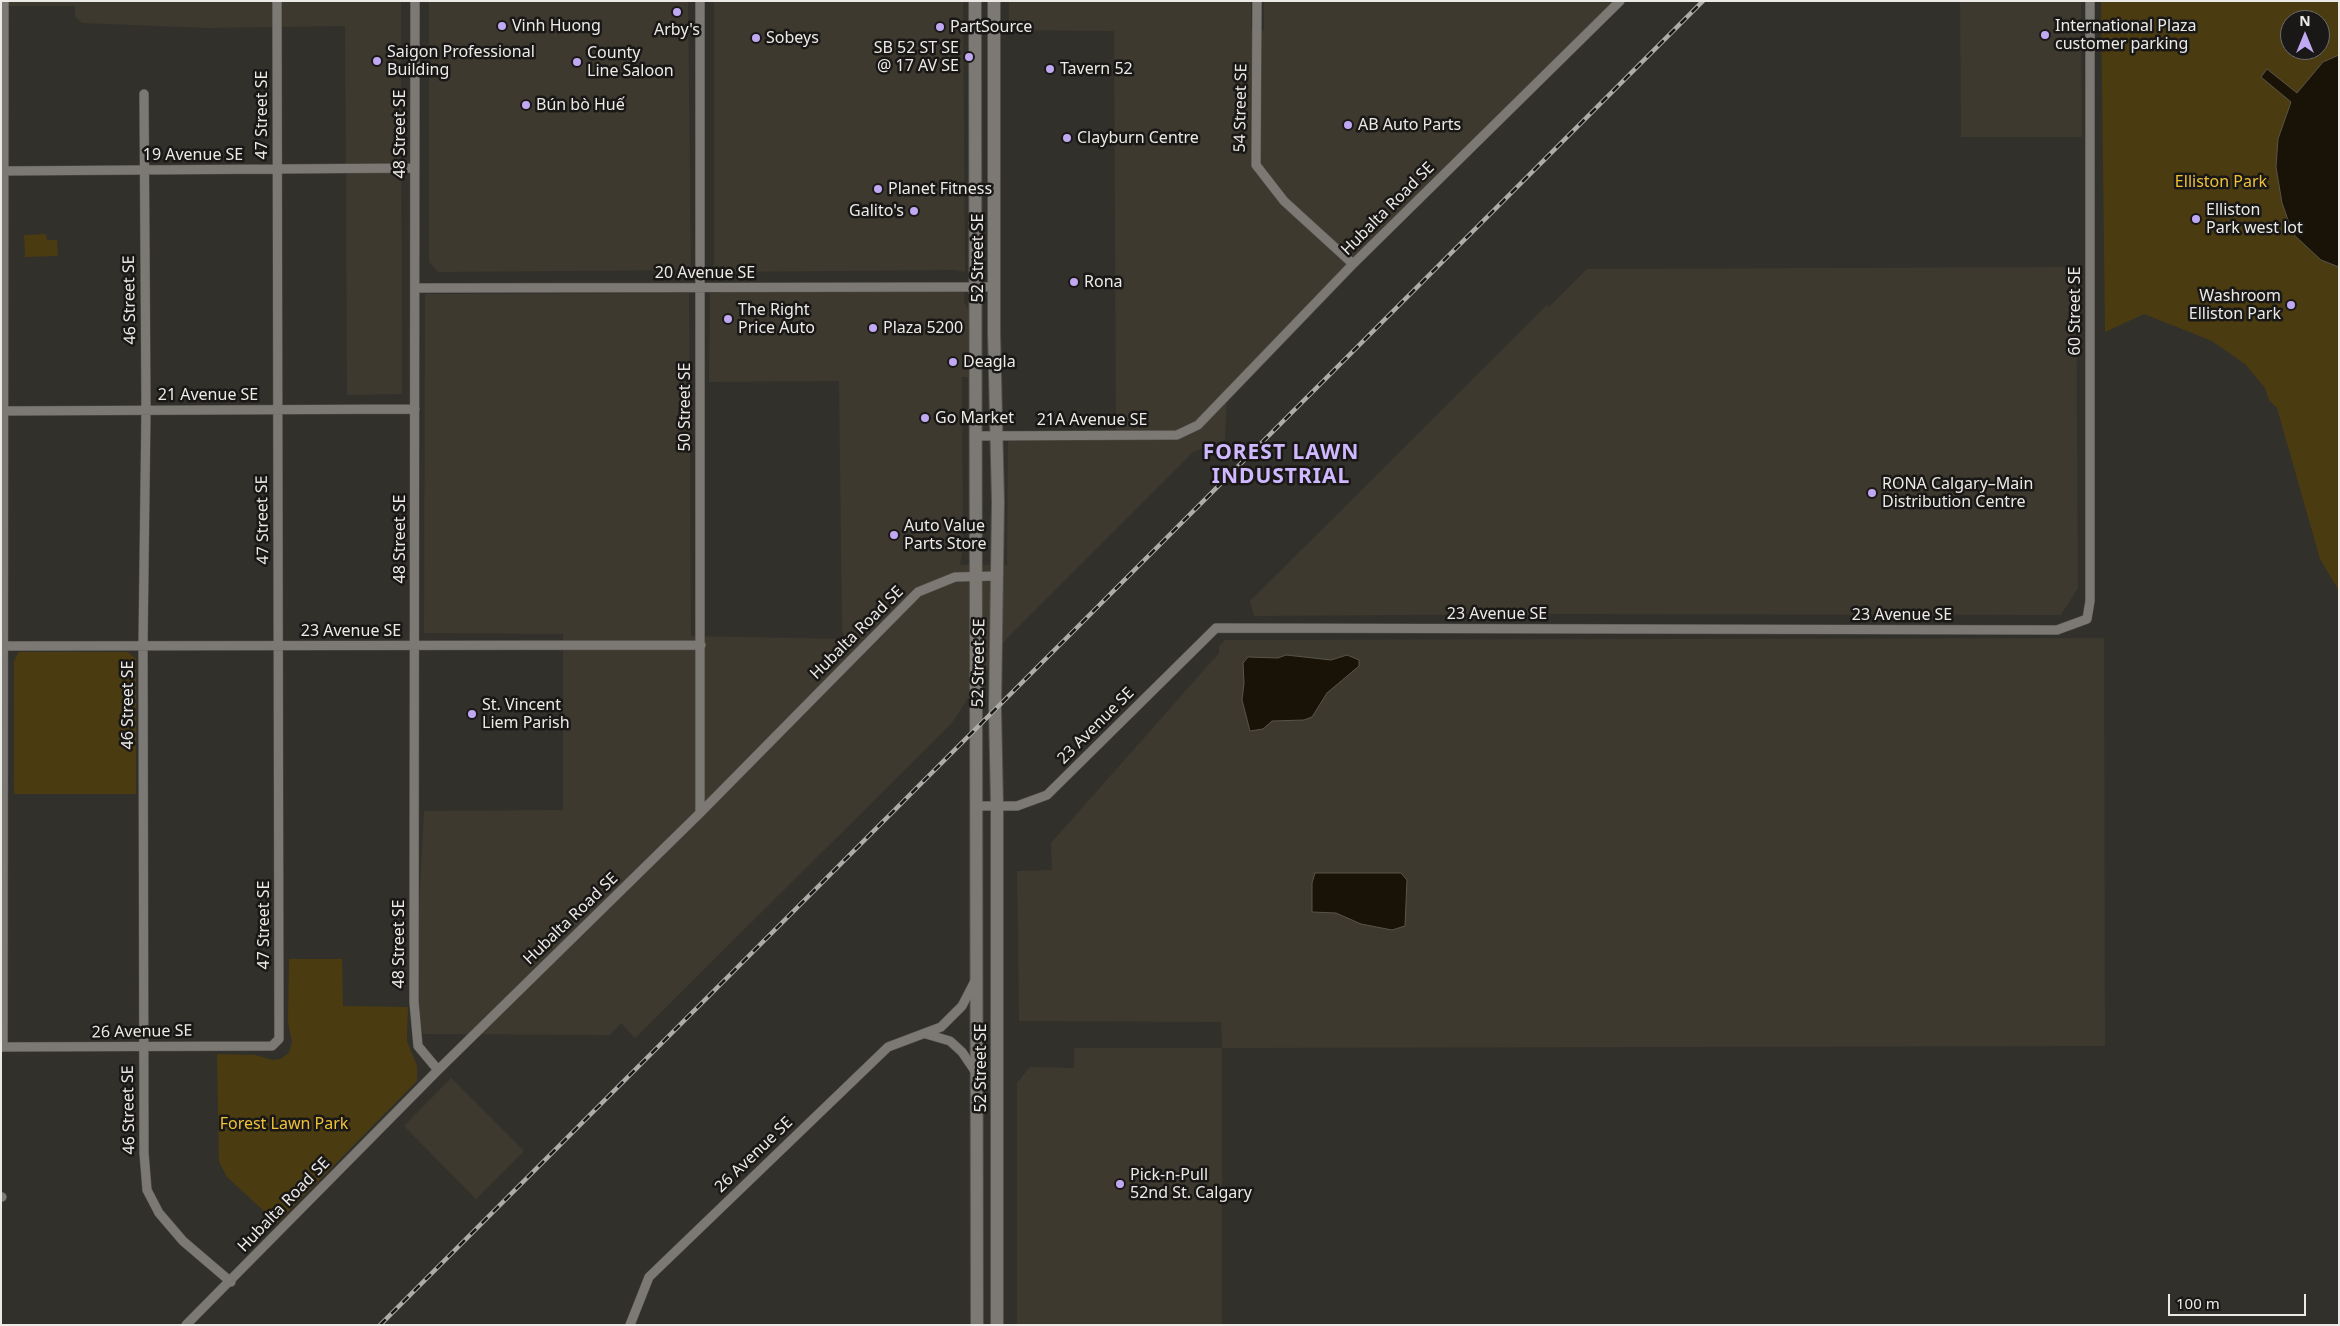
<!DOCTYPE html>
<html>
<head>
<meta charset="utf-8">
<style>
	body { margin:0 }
	#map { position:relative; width:2340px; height:1326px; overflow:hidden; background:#32302b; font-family:"Noto Sans",sans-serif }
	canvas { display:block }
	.frame { position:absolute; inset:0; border:2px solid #eceae7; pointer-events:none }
	.north { position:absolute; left:2280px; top:10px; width:50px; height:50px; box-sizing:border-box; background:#191816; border:1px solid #6d6c6a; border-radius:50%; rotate:0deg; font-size:14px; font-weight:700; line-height:20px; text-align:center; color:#eceae7 }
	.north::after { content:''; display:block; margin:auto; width:18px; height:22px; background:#c1a8f3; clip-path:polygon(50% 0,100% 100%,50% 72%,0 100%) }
	.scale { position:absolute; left:2168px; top:1294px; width:138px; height:22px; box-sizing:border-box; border:2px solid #eceae7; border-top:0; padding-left:6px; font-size:15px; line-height:18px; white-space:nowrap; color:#eceae7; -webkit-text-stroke:4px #191816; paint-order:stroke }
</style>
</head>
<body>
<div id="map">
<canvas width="2340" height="1326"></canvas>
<div class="frame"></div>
<div class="north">N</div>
<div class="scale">100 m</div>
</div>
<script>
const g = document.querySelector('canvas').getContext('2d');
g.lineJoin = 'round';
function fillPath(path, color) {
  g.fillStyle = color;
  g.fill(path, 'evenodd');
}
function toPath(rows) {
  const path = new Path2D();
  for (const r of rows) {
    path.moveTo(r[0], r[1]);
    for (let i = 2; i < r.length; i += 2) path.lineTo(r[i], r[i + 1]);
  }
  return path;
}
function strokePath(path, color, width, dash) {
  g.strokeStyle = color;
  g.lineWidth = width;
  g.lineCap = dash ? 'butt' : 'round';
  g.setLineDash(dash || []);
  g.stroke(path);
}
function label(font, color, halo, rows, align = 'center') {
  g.font = font + ' "Noto Sans",sans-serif';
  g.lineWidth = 5;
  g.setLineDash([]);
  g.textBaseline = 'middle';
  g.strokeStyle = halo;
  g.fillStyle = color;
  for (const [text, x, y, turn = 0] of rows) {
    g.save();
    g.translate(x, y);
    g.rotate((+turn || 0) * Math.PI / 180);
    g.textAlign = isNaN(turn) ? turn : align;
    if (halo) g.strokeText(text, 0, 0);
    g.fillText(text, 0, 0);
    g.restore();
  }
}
const built = toPath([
	[1,1,401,1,402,394,347,395,345,26,208,28,82,23,75,17,75,6,4,6],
	[429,1,688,1,691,270,438,272,429,262],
	[714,1,963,1,965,272,954,270,714,272],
	[1009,1,1251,1,1251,30,1264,31,1264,1,1620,1,1227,396,1225,440,1193,452,1007,638,952,723,635,1038,621,1023,610,1035,423,1034,414,1002,424,811,563,810,563,634,424,633,425,294,689,293,691,636,842,639,845,637,842,631,839,381,709,382,710,293,838,287,965,287,964,302,968,309,968,377,962,377,963,548,960,565,1007,565,1008,439,1116,435,1114,31,1009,30],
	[1960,1,2081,1,2082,137,1961,137],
	[2076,267,2078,588,2061,615,1548,614,1254,616,1250,601,1548,304,1548,308,1587,269],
	[2104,638,2105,1046,1222,1048,1222,1325,1017,1325,1017,1083,1030,1067,1074,1068,1074,1048,1222,1048,1221,1022,1019,1021,1017,871,1052,870,1051,843,1219,653,1219,646,1225,640],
	[451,1078,524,1151,476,1199,404,1126]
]);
const green = toPath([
	[2101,1,2339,1,2339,591,2320,559,2277,408,2269,400,2265,388,2245,364,2212,341,2144,314,2105,332],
	[2290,20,2320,20,2320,50,2290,50],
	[46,234,47,240,57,240,58,256,25,257,24,235],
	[19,652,128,652,136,659,136,794,14,794,14,661],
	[289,959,342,959,343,1006,408,1007,407,1041,417,1066,417,1081,277,1223,227,1177,219,1162,217,1054,255,1055,273,1060,280,1059,289,1053,292,1042,288,1022]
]);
const water = toPath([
	[2339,55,2339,267,2321,260,2293,234,2282,203,2276,167,2278,139,2291,102,2261,77,2267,69,2297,93,2323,62,2339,55],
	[1286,655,1331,660,1347,655,1359,660,1359,666,1327,693,1312,717,1304,720,1272,721,1263,729,1250,731,1242,700,1244,683,1243,663,1248,657,1278,658,1286,655],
	[1315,873,1401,873,1407,880,1405,926,1392,930,1361,924,1336,913,1312,912,1312,883,1315,873]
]);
const minor = toPath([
	[415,1,414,1002,418,1046,438,1070],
	[700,1,700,813],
	[1257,1,1256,165,1284,201,1353,264],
	[144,94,146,410,143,645,144,1153,147,1190,159,1213,183,1241,231,1282],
	[1,171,415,168],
	[415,288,994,287],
	[1,411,415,409],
	[976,436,1177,435,1198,425,1353,264,1620,1],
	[1,646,701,645],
	[976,806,1017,806,1047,795,1216,628,2057,630,2087,619,2090,601,2090,1],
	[926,1034,950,1041,962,1052,977,1074],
	[1,1047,272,1046,279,1039,277,1],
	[3,1047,4,1],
	[1,1197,2,1197],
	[186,1325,438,1070,700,813,918,592,955,577,997,576],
	[630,1325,649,1277,888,1047,941,1027,962,1006,976,979]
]);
const secondary = toPath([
	[975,1,977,1325],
	[994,1,994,333,998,502,995,709,997,806,997,1325]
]);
const rail = toPath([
	[380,1325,1703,1]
]);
const markers = [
	[677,12,5,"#c1a8f3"],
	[502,26,5,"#c1a8f3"],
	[940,27,5,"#c1a8f3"],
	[2045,35,5,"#c1a8f3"],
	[756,38,5,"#c1a8f3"],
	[969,57,5,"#c1a8f3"],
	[377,61,5,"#c1a8f3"],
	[577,62,5,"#c1a8f3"],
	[1050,69,5,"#c1a8f3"],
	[526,105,5,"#c1a8f3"],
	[1348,125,5,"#c1a8f3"],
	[1067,138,5,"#c1a8f3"],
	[878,189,5,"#c1a8f3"],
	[914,211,5,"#c1a8f3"],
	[2196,219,5,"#c1a8f3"],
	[1074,282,5,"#c1a8f3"],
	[2291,305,5,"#c1a8f3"],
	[728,319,5,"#c1a8f3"],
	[873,328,5,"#c1a8f3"],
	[953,362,5,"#c1a8f3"],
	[925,418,5,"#c1a8f3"],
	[1872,493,5,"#c1a8f3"],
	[894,535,5,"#c1a8f3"],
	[472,714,5,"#c1a8f3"],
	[1120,1184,5,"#c1a8f3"]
];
const poiNames = [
	["Vinh Huong",512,26],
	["International Plaza",2055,26],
	["customer parking",2055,44],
	["PartSource",950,27],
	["Arby's",677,30,"center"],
	["Sobeys",766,38],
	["SB 52 ST SE",959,48,"right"],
	["@ 17 AV SE",959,66,"right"],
	["Saigon Professional",387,52],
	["Building",387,70],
	["County",587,53],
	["Line Saloon",587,71],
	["Tavern 52",1060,69],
	["Bún bò Huế",536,105],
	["AB Auto Parts",1358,125],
	["Clayburn Centre",1077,138],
	["Planet Fitness",888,189],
	["Elliston",2206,210],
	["Park west lot",2206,228],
	["Galito's",904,211,"right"],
	["Rona",1084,282],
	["Washroom",2281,296,"right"],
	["Elliston Park",2281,314,"right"],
	["The Right",738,310],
	["Price Auto",738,328],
	["Plaza 5200",883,328],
	["Deagla",963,362],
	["Go Market",935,418],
	["RONA Calgary–Main",1882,484],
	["Distribution Centre",1882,502],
	["Auto Value",904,526],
	["Parts Store",904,544],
	["St. Vincent",482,705],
	["Liem Parish",482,723],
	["Pick-n-Pull",1130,1175],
	["52nd St. Calgary",1130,1193]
];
const streetNames = [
	["54 Street SE",1241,108,-89],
	["47 Street SE",262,115,-90],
	["48 Street SE",400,134,-90],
	["19 Avenue SE",193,155],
	["Hubalta Road SE",1388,209,-45],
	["52 Street SE",978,258,-90],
	["20 Avenue SE",705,273],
	["46 Street SE",130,300,-91],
	["60 Street SE",2075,311,-90],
	["21 Avenue SE",208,395],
	["50 Street SE",685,407,-90],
	["21A Avenue SE",1092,420],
	["47 Street SE",263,520,-91],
	["48 Street SE",400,539,-90],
	["23 Avenue SE",1497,614],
	["23 Avenue SE",1902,615],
	["23 Avenue SE",351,631],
	["Hubalta Road SE",857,633,-45],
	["52 Street SE",979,663,-89],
	["46 Street SE",128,705,-90],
	["23 Avenue SE",1096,726,-45],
	["Hubalta Road SE",571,919,-44],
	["47 Street SE",264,925,-90],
	["48 Street SE",399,944,-90],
	["26 Avenue SE",142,1032,-1],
	["52 Street SE",981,1068,-90],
	["46 Street SE",129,1110,-91],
	["26 Avenue SE",754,1155,-44],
	["Hubalta Road SE",284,1205,-46]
];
const parkNames = [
	["Elliston Park",2221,182],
	["Forest Lawn Park",284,1124]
];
const districtNames = [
	["FOREST LAWN",1281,453],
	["INDUSTRIAL",1281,477]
];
fillPath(built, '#3e392f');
fillPath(green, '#4a3b11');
fillPath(water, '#181306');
strokePath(water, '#58544a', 1);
strokePath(minor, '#504f4a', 10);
strokePath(secondary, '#504f4a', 14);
strokePath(minor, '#7c7974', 9);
strokePath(secondary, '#7c7974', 12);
strokePath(rail, '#aeaca8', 4.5);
strokePath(rail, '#191816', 2.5, [8]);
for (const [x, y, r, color] of markers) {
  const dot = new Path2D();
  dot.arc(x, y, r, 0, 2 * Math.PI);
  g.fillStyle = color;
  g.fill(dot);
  strokePath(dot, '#191816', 2);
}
label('16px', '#eceae7', '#191816', poiNames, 'left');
label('16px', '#eceae7', '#191816', streetNames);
label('16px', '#f0c136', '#191816', parkNames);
g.letterSpacing = '1px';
label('bold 21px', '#cfb8ff', '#191816', districtNames);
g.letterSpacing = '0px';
</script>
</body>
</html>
